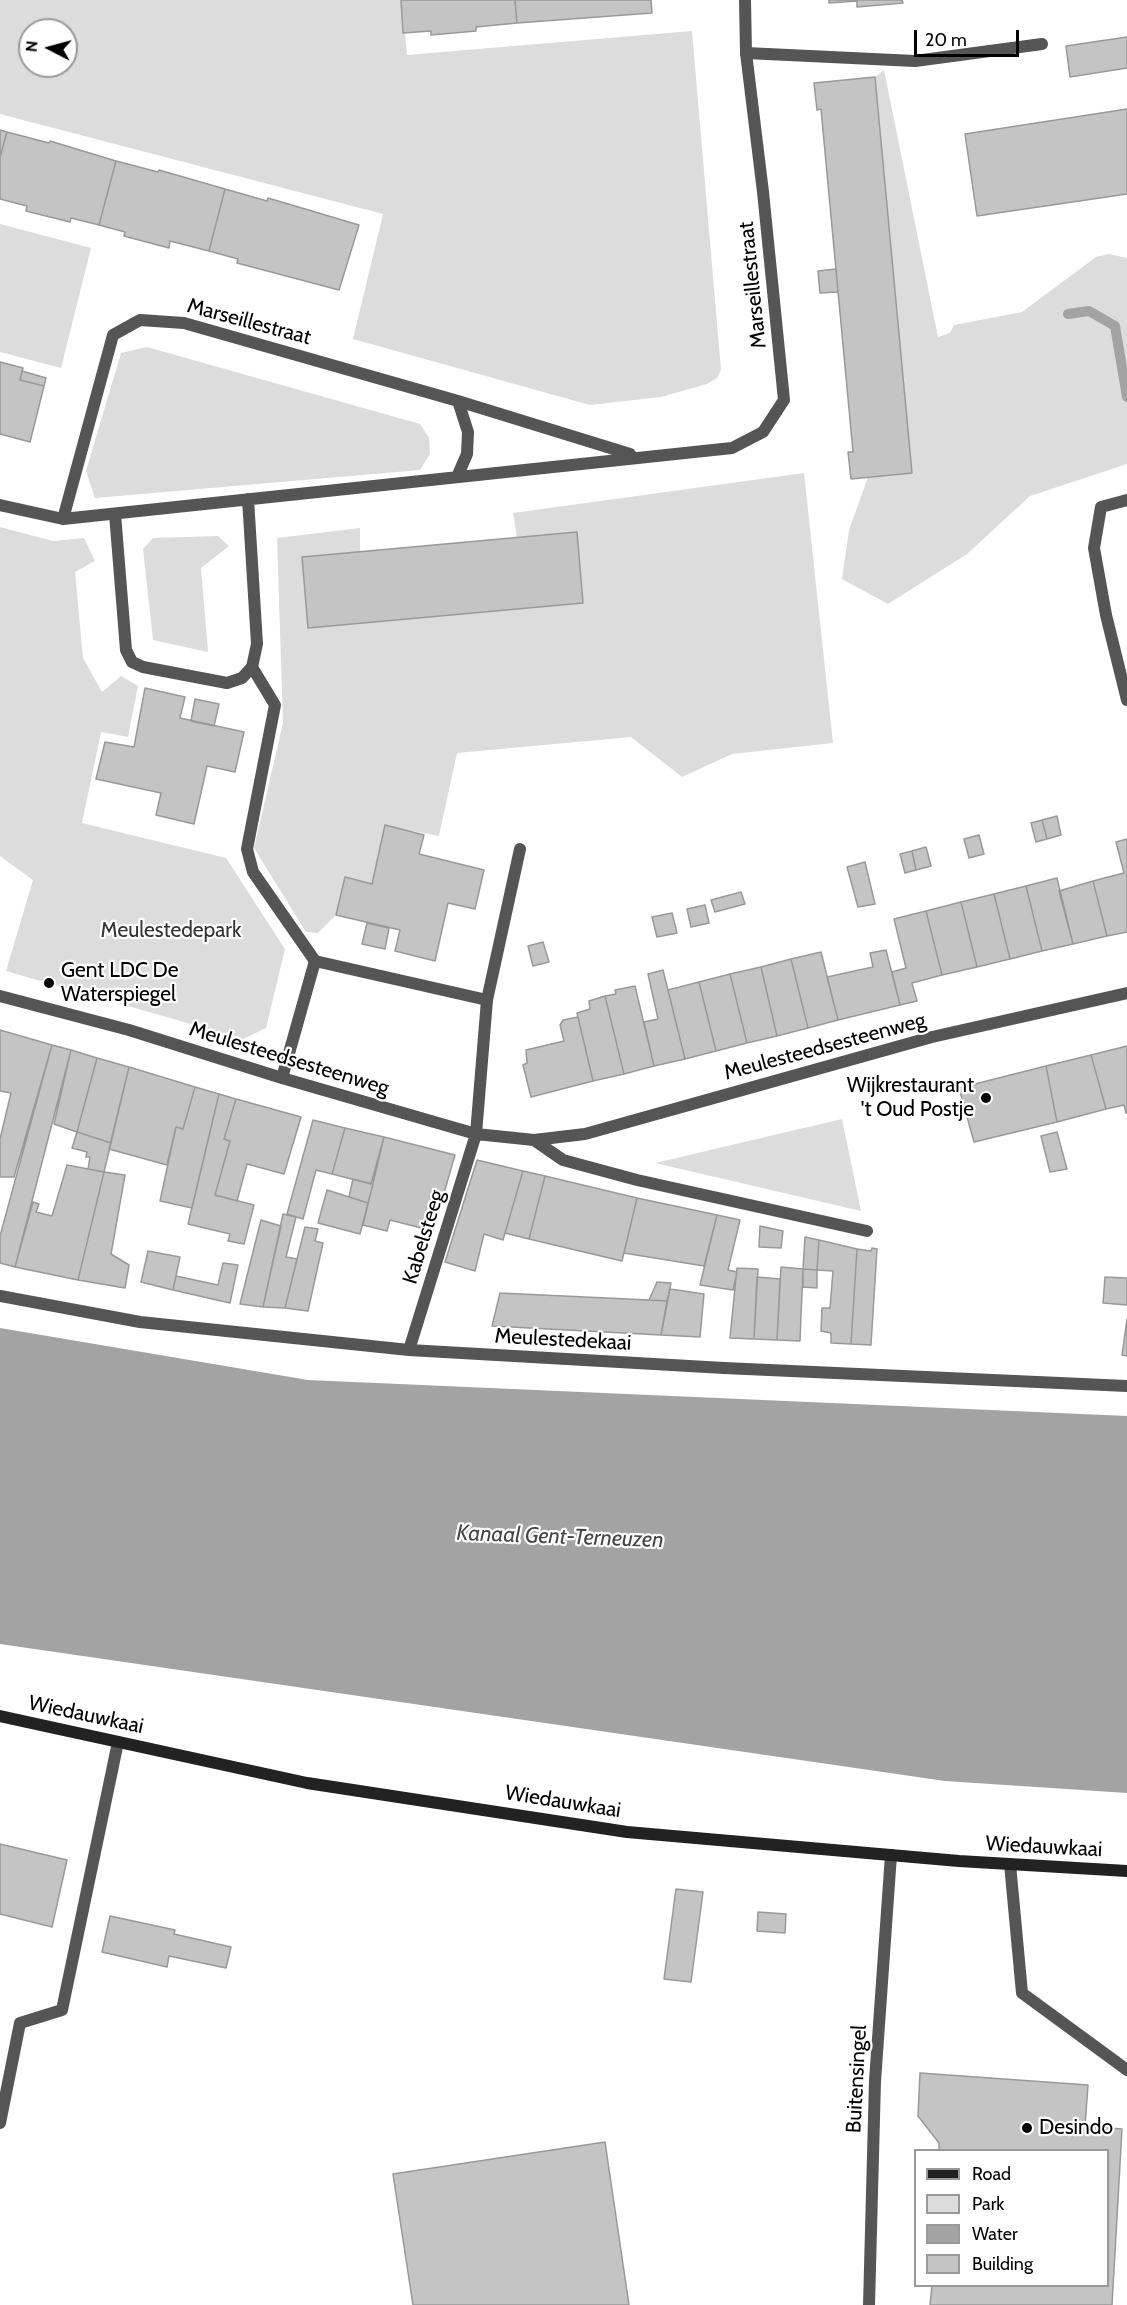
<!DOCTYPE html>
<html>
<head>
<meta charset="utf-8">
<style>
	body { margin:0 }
	#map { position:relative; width:1127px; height:2305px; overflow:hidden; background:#fff; font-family:Cabin,sans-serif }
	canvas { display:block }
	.legend { position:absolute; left:914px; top:2149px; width:195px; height:138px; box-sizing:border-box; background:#fff; border:2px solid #999; margin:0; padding:8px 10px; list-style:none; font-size:18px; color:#000 }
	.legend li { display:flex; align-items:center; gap:12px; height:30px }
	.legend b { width:30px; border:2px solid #999 }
	.north { position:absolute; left:18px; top:18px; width:60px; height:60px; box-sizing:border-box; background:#fff; border:2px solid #999; border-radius:50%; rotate:276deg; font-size:16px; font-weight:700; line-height:24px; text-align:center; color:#000 }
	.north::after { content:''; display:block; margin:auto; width:21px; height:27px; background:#000; clip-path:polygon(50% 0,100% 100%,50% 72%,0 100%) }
	.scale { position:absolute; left:914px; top:30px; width:105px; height:27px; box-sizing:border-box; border:3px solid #000; border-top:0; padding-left:8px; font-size:18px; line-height:21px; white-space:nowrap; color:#000; -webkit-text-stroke:4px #fff; paint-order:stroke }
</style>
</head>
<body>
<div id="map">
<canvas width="1127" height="2305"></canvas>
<ul class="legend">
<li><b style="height:8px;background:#222"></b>Road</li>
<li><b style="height:16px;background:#dcdcdc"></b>Park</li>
<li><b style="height:16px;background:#a3a3a3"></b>Water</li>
<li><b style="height:16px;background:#c4c4c4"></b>Building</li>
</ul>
<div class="north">N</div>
<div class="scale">20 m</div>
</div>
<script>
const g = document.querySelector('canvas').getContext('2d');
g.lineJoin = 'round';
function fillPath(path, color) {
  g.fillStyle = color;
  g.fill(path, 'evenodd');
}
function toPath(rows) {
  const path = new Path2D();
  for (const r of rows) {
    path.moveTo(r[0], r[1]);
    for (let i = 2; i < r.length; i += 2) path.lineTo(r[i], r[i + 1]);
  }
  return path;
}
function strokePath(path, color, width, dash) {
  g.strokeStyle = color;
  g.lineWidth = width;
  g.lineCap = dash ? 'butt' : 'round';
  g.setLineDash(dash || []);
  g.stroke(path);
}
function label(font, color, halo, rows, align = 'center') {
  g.font = font + ' Cabin,sans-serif';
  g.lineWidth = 4.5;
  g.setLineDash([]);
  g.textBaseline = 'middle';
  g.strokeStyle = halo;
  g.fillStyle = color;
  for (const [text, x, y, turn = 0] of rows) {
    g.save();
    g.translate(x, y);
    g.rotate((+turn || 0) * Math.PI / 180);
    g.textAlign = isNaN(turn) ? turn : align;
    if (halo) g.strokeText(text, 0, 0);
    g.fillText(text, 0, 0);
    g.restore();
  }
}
const green = toPath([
	[0,0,402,0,407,55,692,31,721,370,717,378,707,384,661,397,590,405,353,339,383,214,0,114],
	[30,30,66,30,66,66,30,66],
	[884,70,938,337,950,333,954,325,1022,312,1096,257,1109,254,1127,258,1127,464,1030,496,967,554,888,604,842,579,849,530,868,477,912,473,875,77],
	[0,224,91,248,61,368,0,352],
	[147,347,420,424,429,438,430,454,420,470,95,498,86,471,121,353],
	[804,473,833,743,732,754,682,777,631,737,457,753,439,836,385,826,372,884,345,877,336,915,318,933,306,932,254,848,283,723,277,538,360,528,360,552,302,557,308,628,583,603,577,532,517,537,513,513],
	[0,527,53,541,84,538,95,561,75,572,83,658,102,692,121,676,138,686,128,737,101,732,82,823,226,858,285,949,266,1028,243,1039,6,971,33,880,0,856],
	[218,536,229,546,201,568,208,652,153,640,143,549,153,538],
	[842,1119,861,1211,655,1163]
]);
const water = toPath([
	[0,1328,308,1380,1127,1416,1127,1793,945,1781,0,1644]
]);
const stream = toPath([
	[1068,314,1089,311,1115,326,1127,397]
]);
const building = toPath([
	[401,0,515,0,517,23,476,27,476,31,431,35,431,31,403,33,401,0],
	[515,0,651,0,652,13,517,23,515,0],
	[829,0,902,0,903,3,857,7,857,1,829,3,829,0],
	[1127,37,1127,68,1070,77,1066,46,1127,37],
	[875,77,912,473,851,479,848,452,853,452,821,109,817,110,814,83,875,77],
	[1127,109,1127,194,977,216,965,134,1127,109],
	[0,130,7,132,0,157,0,130],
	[7,132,49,143,50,141,116,161,99,225,71,218,70,222,26,211,27,206,0,199,0,157,7,132],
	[116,161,158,172,159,170,225,189,209,251,170,241,169,248,124,236,125,232,99,225,116,161],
	[225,189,267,201,268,198,359,225,339,290,237,263,238,259,209,251,225,189],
	[836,269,838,292,820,293,818,271,836,269],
	[0,362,23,368,20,380,44,386,30,442,0,434,0,362],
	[22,371,46,378,44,386,20,380,22,371],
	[577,532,583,603,308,628,302,557,577,532],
	[145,688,185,697,180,718,244,732,235,772,207,766,194,824,156,815,161,793,96,779,105,742,134,747,145,688],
	[195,699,219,704,214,726,191,721,195,699],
	[1057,816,1061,835,1047,839,1042,820,1057,816],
	[1042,820,1047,839,1036,842,1031,823,1042,820],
	[385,825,424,835,419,854,484,870,475,909,448,903,435,961,395,951,400,930,336,915,345,877,372,884,385,825],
	[979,835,984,854,969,858,964,839,979,835],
	[1127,839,1127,932,1107,936,1093,881,1124,873,1116,842,1127,839],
	[926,847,931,866,916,870,912,851,926,847],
	[912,851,916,870,905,873,900,854,912,851],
	[865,862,875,904,858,907,847,867,865,862],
	[1057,878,1073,944,1042,951,1026,886,1057,878],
	[1093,881,1107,936,1073,944,1059,891,1093,881],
	[1026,886,1042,951,1010,959,994,894,1026,886],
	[741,892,745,904,715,912,711,900,741,892],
	[994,894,1010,959,977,967,961,902,994,894],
	[961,902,977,967,942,975,926,911,961,902],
	[705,905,709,923,691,927,687,909,705,905],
	[926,911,942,975,912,983,917,1001,900,1005,892,972,906,968,894,919,926,911],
	[672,913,677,933,657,937,652,917,672,913],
	[367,923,389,928,385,949,362,944,367,923],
	[543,942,549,962,533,966,528,946,543,942],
	[886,950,900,1005,838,1020,827,977,873,967,870,953,886,950],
	[821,952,838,1020,808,1028,791,959,821,952],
	[791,959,808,1028,777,1036,761,967,791,959],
	[761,967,777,1036,747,1043,730,974,761,967],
	[663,970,685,1059,654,1066,644,1022,658,1019,648,974,663,970],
	[730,974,747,1043,716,1051,699,982,730,974],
	[699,982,716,1051,685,1059,668,990,699,982],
	[635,986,654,1066,624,1074,605,996,616,994,615,990,635,986],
	[605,996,624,1074,593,1081,577,1013,590,1009,589,1001,605,996],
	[578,1017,593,1081,531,1097,523,1065,527,1063,526,1050,564,1041,560,1025,563,1020,578,1017],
	[0,1030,52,1045,14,1177,0,1177,0,1139,11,1093,0,1091,0,1030],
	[52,1045,71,1050,15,1267,0,1263,0,1236,52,1045],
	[1127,1046,1127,1113,1126,1113,1124,1105,1106,1109,1091,1055,1127,1046],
	[71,1050,97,1058,77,1132,54,1124,71,1050],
	[1091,1055,1106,1109,1057,1122,1046,1066,1091,1055],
	[97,1058,129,1067,111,1143,77,1132,97,1058],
	[1046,1066,1057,1122,974,1142,959,1088,1046,1066],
	[129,1067,195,1087,183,1129,176,1127,167,1165,109,1149,129,1067],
	[195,1087,219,1094,192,1208,160,1201,176,1127,183,1129,195,1087],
	[219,1094,236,1099,224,1139,230,1141,215,1195,254,1205,244,1244,228,1241,230,1234,188,1224,219,1094],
	[236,1099,301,1117,284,1174,247,1164,237,1201,215,1195,230,1141,224,1139,236,1099],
	[313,1120,345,1128,332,1174,316,1170,303,1219,287,1214,313,1120],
	[345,1128,384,1137,371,1184,332,1174,345,1128],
	[77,1132,111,1143,104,1172,88,1169,90,1157,86,1157,87,1152,72,1148,77,1132],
	[1057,1132,1067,1169,1050,1172,1041,1136,1057,1132],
	[384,1137,455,1155,433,1231,390,1220,387,1231,363,1225,384,1137],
	[477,1160,523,1171,503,1240,484,1234,475,1271,445,1262,477,1160],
	[67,1165,104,1172,78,1280,15,1267,33,1202,39,1204,36,1212,52,1216,67,1165],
	[523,1171,545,1176,529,1239,505,1233,523,1171],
	[104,1172,125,1175,111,1254,129,1265,125,1288,78,1280,104,1172],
	[545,1176,637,1198,622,1261,529,1239,545,1176],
	[353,1179,373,1184,368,1203,349,1197,353,1179],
	[327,1190,368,1203,360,1234,318,1223,327,1190],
	[637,1198,717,1215,704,1266,624,1253,637,1198],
	[283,1214,296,1217,286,1257,297,1259,285,1308,263,1307,283,1214],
	[717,1215,740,1220,728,1270,737,1272,733,1290,700,1285,717,1215],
	[261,1220,281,1226,263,1307,240,1304,261,1220],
	[760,1226,783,1231,781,1248,759,1247,760,1226],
	[305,1227,318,1229,315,1241,323,1243,308,1311,285,1308,305,1227],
	[805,1237,819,1240,817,1270,803,1269,805,1237],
	[819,1240,857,1249,851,1344,831,1343,831,1333,821,1331,822,1308,830,1308,833,1271,817,1270,819,1240],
	[872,1248,877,1249,871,1345,851,1344,857,1249,871,1251,872,1248],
	[148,1251,180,1257,173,1290,141,1282,148,1251],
	[223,1263,238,1265,230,1303,173,1290,176,1276,218,1285,223,1263],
	[781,1267,803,1269,800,1341,777,1340,781,1267],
	[737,1268,758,1269,754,1339,730,1338,737,1268],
	[803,1269,817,1270,817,1288,803,1287,803,1269],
	[757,1277,780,1279,777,1340,754,1339,757,1277],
	[1105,1277,1127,1278,1127,1305,1103,1303,1105,1277],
	[657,1282,671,1283,667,1301,649,1300,657,1282],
	[670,1289,704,1294,700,1337,661,1335,670,1289],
	[500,1293,649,1300,667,1301,661,1335,492,1326,500,1293],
	[1127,1319,1127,1356,1122,1355,1127,1319],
	[0,1844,67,1860,52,1927,0,1914,0,1844],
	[676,1889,703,1892,691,1982,664,1979,676,1889],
	[758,1912,786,1914,785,1933,757,1931,758,1912],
	[110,1916,175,1930,174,1934,231,1947,226,1968,169,1956,167,1967,102,1952,110,1916],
	[920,2073,1088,2085,1085,2126,1122,2129,1112,2305,930,2305,932,2286,1108,2286,1108,2150,939,2150,939,2143,918,2116,920,2073],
	[605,2142,629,2305,413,2305,393,2174,605,2142]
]);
const service = toPath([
	[746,53,915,61,1042,44],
	[1127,500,1101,507,1094,548,1106,615,1127,700],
	[487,1000,520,849],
	[1010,1864,1022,1993,1127,2070],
	[0,2123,20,2023,62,2010,118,1742]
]);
const pedestrian = toPath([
	[252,667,275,705,247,849,253,872,315,961]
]);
const minor = toPath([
	[457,477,467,454,468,432,458,401],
	[0,505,63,519,732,448,763,432,784,400,763,192,746,53,745,0],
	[115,514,126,650,132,662,143,667,227,683,242,678,252,667,257,644,248,499],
	[63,519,113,335,140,320,184,323,458,401,630,454],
	[0,996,129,1030,282,1078,476,1134,534,1140,585,1134,932,1037,1127,993],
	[282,1078,315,961,487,1000,476,1134,409,1350],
	[534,1140,563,1160,637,1180,867,1231],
	[0,1296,140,1322,409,1350,724,1368,1127,1386],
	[869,2305,875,2081,891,1855]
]);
const secondary = toPath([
	[0,1716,307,1783,627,1832,959,1861,1127,1871]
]);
const markers = [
	[49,983,6,"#000"],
	[986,1098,6,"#000"],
	[1027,2128,6,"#000"]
];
const streetNames = [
	["Marseillestraat",753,285,-96],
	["Marseillestraat",249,322,15],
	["Meulesteedsesteenweg",825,1047,-15],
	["Meulesteedsesteenweg",289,1059,17],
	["Kabelsteeg",424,1237,-73],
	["Meulestedekaai",563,1340,3],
	["Wiedauwkaai",86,1715,12],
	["Wiedauwkaai",563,1802,9],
	["Wiedauwkaai",1044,1847,3],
	["Buitensingel",857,2079,-87]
];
const parkNames = [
	["Meulestedepark",171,931]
];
const poiNames = [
	["Gent LDC De",61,971],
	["Waterspiegel",61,995],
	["Wijkrestaurant",974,1086,"right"],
	["'t Oud Postje",974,1110,"right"],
	["Desindo",1039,2128]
];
const waterNames = [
	["Kanaal Gent-Terneuzen",560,1537,2]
];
fillPath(green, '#dcdcdc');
fillPath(water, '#a3a3a3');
strokePath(stream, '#a3a3a3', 10);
fillPath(building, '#c4c4c4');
strokePath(building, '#999', 1.5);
strokePath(service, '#555', 12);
strokePath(pedestrian, '#555', 12);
strokePath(minor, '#555', 12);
strokePath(secondary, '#222', 12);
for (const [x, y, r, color] of markers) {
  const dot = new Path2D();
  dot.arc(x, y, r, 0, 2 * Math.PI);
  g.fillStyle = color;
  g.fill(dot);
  strokePath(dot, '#fff', 2);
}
label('21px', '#000', '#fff', streetNames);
label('21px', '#333', '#fff', parkNames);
label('21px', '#000', '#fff', poiNames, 'left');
label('italic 22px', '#444', '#fff', waterNames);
</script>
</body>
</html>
